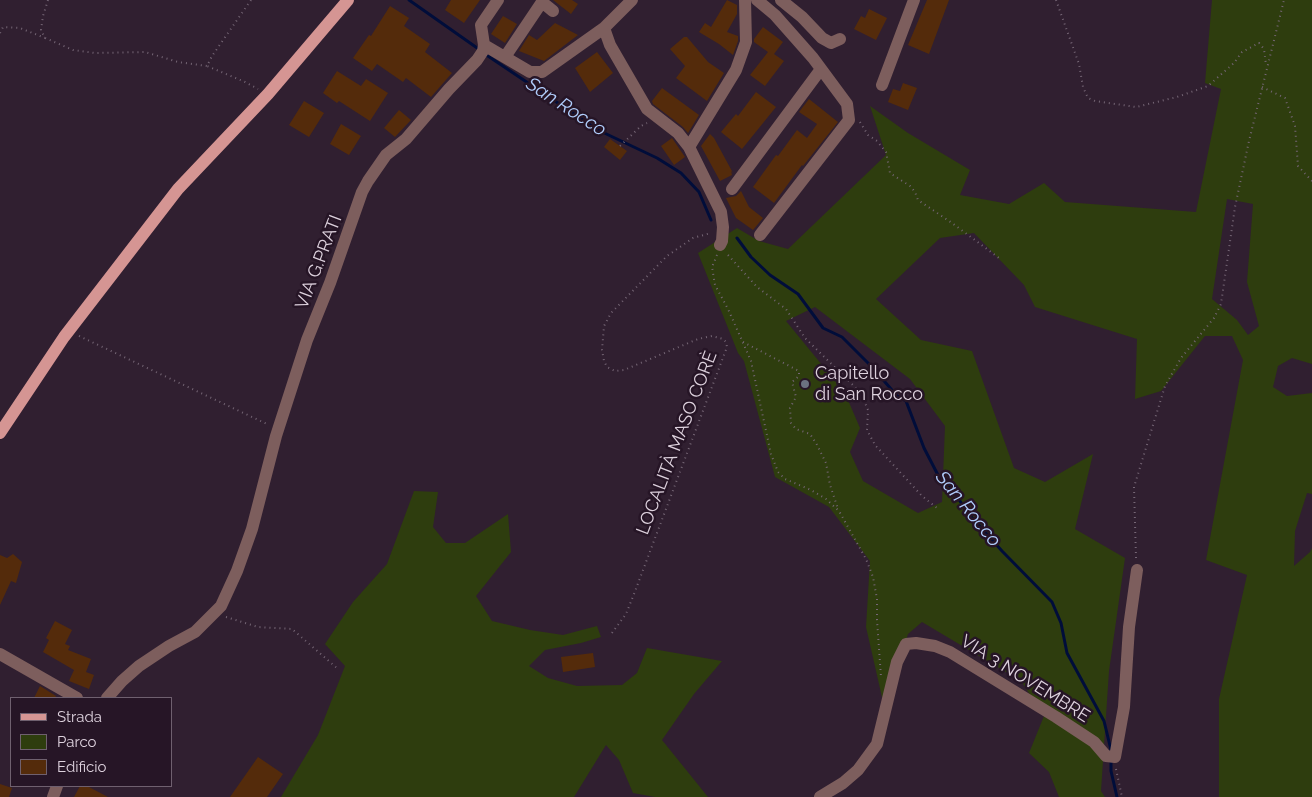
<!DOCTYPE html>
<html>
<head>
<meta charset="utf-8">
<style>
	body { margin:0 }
	#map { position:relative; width:1312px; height:797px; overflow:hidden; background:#301f30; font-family:Raleway,sans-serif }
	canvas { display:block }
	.legend { position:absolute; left:10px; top:697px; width:162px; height:90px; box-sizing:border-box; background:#261526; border:1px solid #6f606f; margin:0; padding:6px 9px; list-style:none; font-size:15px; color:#ddd1dd }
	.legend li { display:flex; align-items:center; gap:10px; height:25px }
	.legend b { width:25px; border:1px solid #6f606f }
</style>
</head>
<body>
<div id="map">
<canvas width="1312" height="797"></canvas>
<ul class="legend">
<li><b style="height:6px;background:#d59593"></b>Strada</li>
<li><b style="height:14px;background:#2e3d0e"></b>Parco</li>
<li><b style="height:14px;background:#542b0b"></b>Edificio</li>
</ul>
</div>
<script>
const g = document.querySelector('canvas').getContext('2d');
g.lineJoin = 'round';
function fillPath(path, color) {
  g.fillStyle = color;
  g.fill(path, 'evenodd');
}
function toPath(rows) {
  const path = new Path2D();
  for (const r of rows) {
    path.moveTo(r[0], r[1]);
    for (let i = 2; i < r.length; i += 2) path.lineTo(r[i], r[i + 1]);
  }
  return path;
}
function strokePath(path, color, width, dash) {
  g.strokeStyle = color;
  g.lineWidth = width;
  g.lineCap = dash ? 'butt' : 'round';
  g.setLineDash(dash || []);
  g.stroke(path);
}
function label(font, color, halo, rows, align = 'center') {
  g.font = font + ' Raleway,sans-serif';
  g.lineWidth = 5;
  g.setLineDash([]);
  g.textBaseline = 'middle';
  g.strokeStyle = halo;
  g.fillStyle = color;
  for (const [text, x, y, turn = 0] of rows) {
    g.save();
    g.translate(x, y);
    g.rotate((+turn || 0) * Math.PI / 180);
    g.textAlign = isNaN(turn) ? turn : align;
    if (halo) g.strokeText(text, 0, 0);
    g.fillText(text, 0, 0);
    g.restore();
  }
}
const green = toPath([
	[1212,0,1312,0,1312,364,1292,358,1278,366,1273,387,1287,396,1312,393,1312,494,1307,493,1295,531,1294,566,1310,552,1312,548,1312,797,1219,797,1219,699,1247,575,1206,560,1243,360,1232,336,1205,336,1161,391,1135,399,1137,339,1035,307,1024,285,974,233,940,238,876,299,921,340,972,351,1014,468,1045,482,1093,454,1075,529,1125,558,1109,671,1101,791,1105,797,1059,797,1049,772,1029,753,1044,716,1021,681,922,622,908,634,884,706,866,627,870,561,829,507,775,477,744,361,738,353,698,253,737,228,759,241,788,249,886,155,870,106,908,133,970,170,960,195,1009,204,1044,183,1065,202,1196,212,1221,89,1205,83],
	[1227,199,1253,204,1247,282,1259,326,1248,335,1237,320,1212,299],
	[815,307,910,379,945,426,942,502,918,513,863,481,850,452,860,428,845,393,786,321],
	[414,491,438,492,433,527,446,543,465,543,508,514,511,552,476,596,492,621,530,630,563,635,597,626,601,637,581,643,545,650,529,666,548,678,577,686,622,685,637,673,647,648,722,661,694,694,662,740,708,797,655,797,633,793,619,760,606,745,574,797,281,797,318,735,345,666,325,644,353,602,387,564]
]);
const stream = toPath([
	[409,0,480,50],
	[485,54,598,130,657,158,681,173,699,192,711,220],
	[737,238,751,257,770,275,798,294,823,328,842,337,873,368,897,396,906,401,924,448,939,477,951,487,967,512,1002,551,1052,602,1061,623,1067,653,1104,721,1111,750],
	[1111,761,1111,771,1117,797]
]);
const building = toPath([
	[451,0,480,0,464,23,445,10],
	[553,0,572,0,578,4,571,14],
	[727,0,737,5,737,14,727,32,738,36,738,41,733,55,719,44,699,32,705,23,711,27],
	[927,0,949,0,929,54,908,45],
	[390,6,409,18,404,26,430,44,425,52,452,73,431,97,406,78,403,82,377,64,372,71,353,58,369,35,371,36],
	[869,9,887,18,876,40,854,29,861,16,865,18],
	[503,16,517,24,505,43,491,34],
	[555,23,578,35,544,61,519,51,529,35,537,40],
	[763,27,783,42,774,54,784,61,765,86,750,75,768,52,754,42,754,39],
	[684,37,687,37,708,62,724,73,707,101,676,78,685,66,670,49],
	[597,52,613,73,590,92,575,68],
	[337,71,361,86,366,79,388,93,370,121,339,101,337,103,323,93],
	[903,83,917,88,908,110,888,102,893,89,900,91],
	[662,88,699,115,688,133,683,127,653,104,652,101],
	[756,92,776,107,742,149,721,132,736,114,738,116],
	[809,99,838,122,803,166,802,165,774,203,753,187,776,155,778,156,797,130,807,138,817,124,799,112],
	[304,101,324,113,309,137,289,125],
	[399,110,411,120,395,137,384,128],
	[341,124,361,136,349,155,330,144],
	[710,134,714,138,733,173,731,171,732,175,720,181,701,146],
	[672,138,685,157,674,165,661,146],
	[610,139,627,151,620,160,604,147],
	[741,191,749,207,763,218,753,230,736,218,726,198,736,196],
	[13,554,22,562,16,583,11,581,0,605,0,555,7,558],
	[55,621,72,630,65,644,70,646,68,650,91,659,86,672,94,675,89,689,69,681,74,670,43,652,49,640,46,638],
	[593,653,595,667,563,672,561,657],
	[40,686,56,696,55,698,34,698],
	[258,757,283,774,267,797,230,797],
	[0,784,12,788,9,797,0,797],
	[80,786,87,786,108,797,74,797]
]);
const path = toPath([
	[48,0,43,16,41,30,45,38,73,50,95,53,145,52,178,62,207,66],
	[251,0,212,56,207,66,245,82,258,89],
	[1056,0,1079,64,1083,87,1088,98,1095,101,1136,107,1177,97,1208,86,1234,63,1242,52,1259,43,1264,49,1266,65],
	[0,33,3,27,20,28,45,38],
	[1262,87,1285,98,1295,126,1298,166,1312,181],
	[860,122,868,135,877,141,886,152,890,173,910,186,915,192,918,200,952,223,999,258],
	[620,146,641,126,647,123],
	[717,255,712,267,715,285,728,309,751,361,771,454,778,472,785,479,811,490,826,499,839,511,866,559,873,577,877,599,877,620,881,677],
	[728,255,757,287,786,309,805,338,861,393,868,410,867,430,875,445,922,496,937,508],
	[79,336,267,424],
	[743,342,799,371,799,376,792,382,796,397,790,408,791,423,796,429,810,434,816,443,826,463,830,485,838,509],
	[1136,558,1134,487,1165,386,1181,358,1214,318,1221,304,1235,207,1249,141,1284,0],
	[226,617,258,627,292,629,338,669],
	[612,633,626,614,634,594,727,347,726,342,723,339,712,336,698,339,624,370,615,371,607,367,604,361,602,350,604,326,611,313,667,256,693,238,711,233],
	[1116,769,1122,797]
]);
const minor = toPath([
	[498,0,481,25,484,45,530,72,542,72,604,28,632,0],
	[757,0,775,15,813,58,847,104,849,120,760,235],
	[781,0,802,17,822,38,831,43,840,39],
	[604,28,610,45,647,109,678,133,689,147,736,70,746,42,745,0],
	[505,57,542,2,553,11],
	[882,85,914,0],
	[689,147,721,212,723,227,722,241,720,245],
	[732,189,821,69],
	[0,654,77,698],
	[107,698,122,681,139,666,169,646,195,632,221,606,237,571,252,529,276,436,307,340,330,283,362,192,368,181,386,155,406,139,449,89,477,60,483,51,484,45],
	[53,797,57,786],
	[820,797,843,783,858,770,877,744,897,662,906,644,916,643,935,646,950,652,1056,717,1094,742,1106,756,1115,757,1124,707,1129,627,1137,570]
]);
const major = toPath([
	[0,433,64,337,178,189,268,94,348,0]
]);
const markers = [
	[805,384,5,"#6b7280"]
];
const streetNames = [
	["VIA G.PRATI",319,262,-69],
	["LOCALITÀ MASO CORÈ",677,443,-69],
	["VIA 3 NOVEMBRE",1025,679,32]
];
const poiNames = [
	["Capitello",815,374],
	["di San Rocco",815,395]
];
const waterNames = [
	["San Rocco",566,107,33],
	["San Rocco",968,509,51]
];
fillPath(green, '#2e3d0e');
strokePath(stream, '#000d3a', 3);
fillPath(building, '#542b0b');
strokePath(path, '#756675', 2, [1, 4]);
strokePath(minor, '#7d5e5d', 12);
strokePath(major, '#d59593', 12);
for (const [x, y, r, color] of markers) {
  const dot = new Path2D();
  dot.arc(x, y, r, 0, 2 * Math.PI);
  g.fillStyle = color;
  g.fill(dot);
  strokePath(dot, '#261526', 2);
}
label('18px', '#ddd1dd', '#261526', streetNames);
label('18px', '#ddd1dd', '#261526', poiNames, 'left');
label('italic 19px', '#b0cdfc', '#261526', waterNames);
</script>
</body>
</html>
